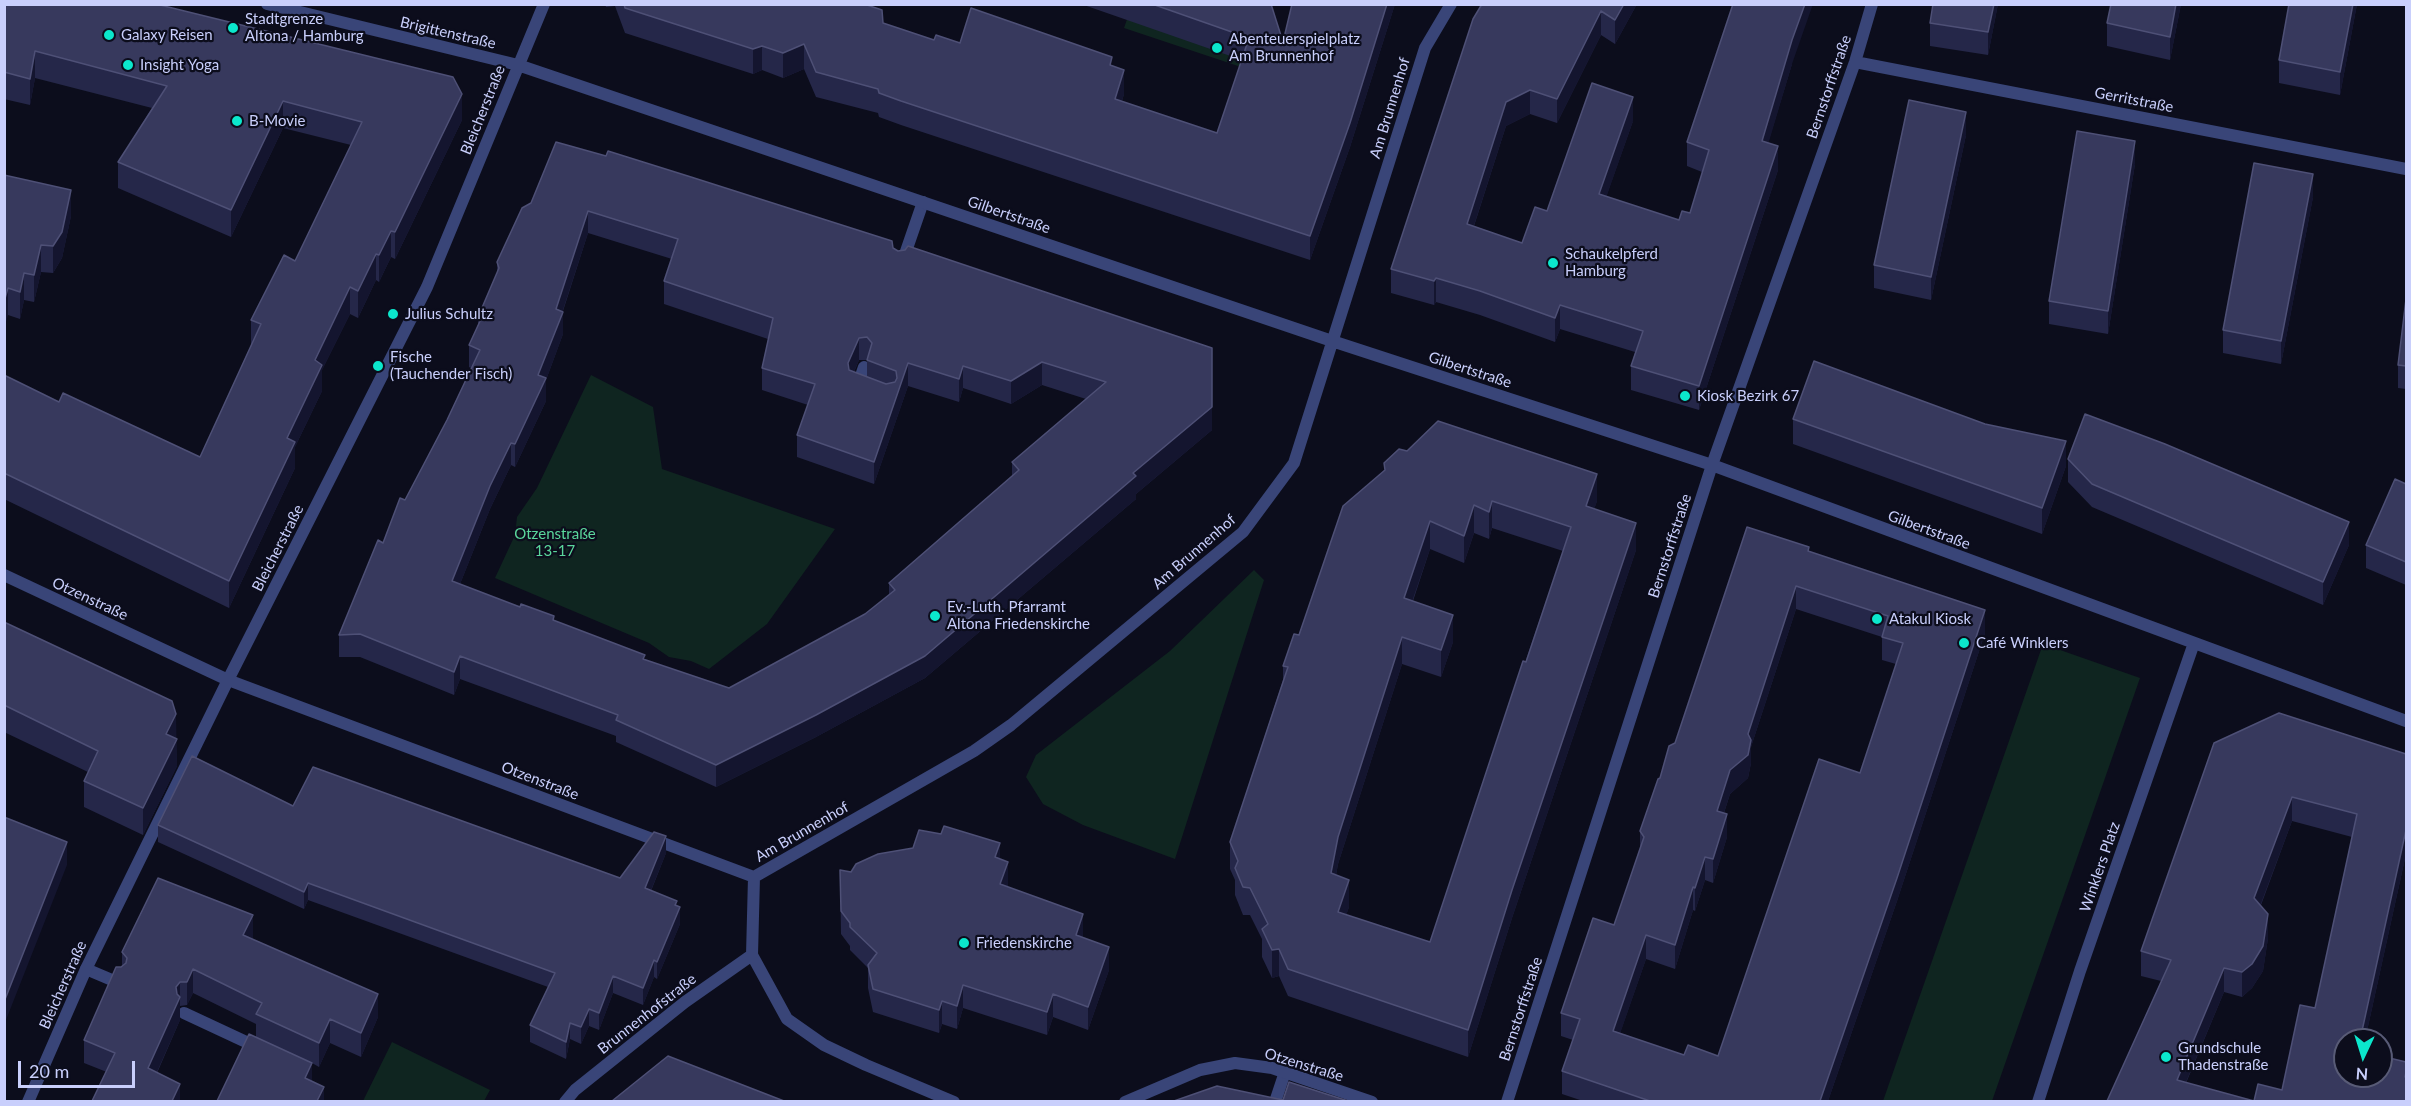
<!DOCTYPE html>
<html>
<head>
<meta charset="utf-8">
<style>
	body { margin:0 }
	#map { position:relative; width:2411px; height:1106px; overflow:hidden; background:#0c0d1c; font-family:Lato,sans-serif }
	canvas { display:block }
	.frame { position:absolute; inset:0; border:6px solid #c9cffc; pointer-events:none }
	.north { position:absolute; left:2333px; top:1028px; width:60px; height:60px; box-sizing:border-box; background:#0c0d1c; border:2px solid #585b76; border-radius:50%; rotate:184deg; font-size:16px; font-weight:700; line-height:24px; text-align:center; color:#c9cffc }
	.north::after { content:''; display:block; margin:auto; width:21px; height:27px; background:#0be7cc; clip-path:polygon(50% 0,100% 100%,50% 72%,0 100%) }
	.scale { position:absolute; left:18px; top:1061px; width:117px; height:27px; box-sizing:border-box; border:3px solid #c9cffc; border-top:0; padding-left:8px; font-size:18px; line-height:21px; white-space:nowrap; color:#c9cffc; -webkit-text-stroke:4px #0c0d1c; paint-order:stroke }
</style>
</head>
<body>
<div id="map">
<canvas width="2411" height="1106"></canvas>
<div class="frame"></div>
<div class="north">N</div>
<div class="scale">20 m</div>
</div>
<script>
const g = document.querySelector('canvas').getContext('2d');
g.lineJoin = 'round';
function fillPath(path, color) {
  g.fillStyle = color;
  g.fill(path, 'evenodd');
}
function toPath(rows) {
  const path = new Path2D();
  for (const r of rows) {
    path.moveTo(r[0], r[1]);
    for (let i = 2; i < r.length; i += 2) path.lineTo(r[i], r[i + 1]);
  }
  return path;
}
function strokePath(path, color, width, dash) {
  g.strokeStyle = color;
  g.lineWidth = width;
  g.lineCap = dash ? 'butt' : 'round';
  g.setLineDash(dash || []);
  g.stroke(path);
}
function label(font, color, halo, rows, align = 'center') {
  g.font = font + ' Lato,sans-serif';
  g.lineWidth = 4.5;
  g.setLineDash([]);
  g.textBaseline = 'middle';
  g.strokeStyle = halo;
  g.fillStyle = color;
  for (const [text, x, y, turn = 0] of rows) {
    g.save();
    g.translate(x, y);
    g.rotate((+turn || 0) * Math.PI / 180);
    g.textAlign = isNaN(turn) ? turn : align;
    if (halo) g.strokeText(text, 0, 0);
    g.fillText(text, 0, 0);
    g.restore();
  }
}
const green = toPath([
	[1132,5,1265,5,1244,68,1124,28],
	[591,375,653,407,662,469,835,529,767,624,709,669,691,661,669,657,649,643,495,578,515,535,517,517,537,488],
	[1254,570,1264,580,1175,859,1083,825,1043,804,1026,777,1036,755,1170,651],
	[2043,644,2140,678,1992,1101,1883,1101],
	[392,1042,490,1090,484,1101,363,1101]
]);
const service = toPath([
	[903,260,923,202],
	[857,388,864,367],
	[86,969,119,983],
	[184,1013,259,1048],
	[1275,1102,1285,1072]
]);
const minor = toPath([
	[267,4,518,65,1332,341,1712,465,2406,721],
	[1855,62,2406,169],
	[4,575,228,680,754,877,752,955,787,1019,824,1045,866,1065,954,1102],
	[754,877,974,751,1011,725,1243,532,1294,463,1425,48,1451,4],
	[28,1102,86,969,228,680,427,287,544,4],
	[565,1102,575,1090,685,1002,752,955],
	[1125,1102,1200,1070,1235,1063,1272,1068,1372,1102],
	[1507,1102,1712,465,1855,62,1872,4],
	[2038,1102,2080,971,2194,643]
]);
const wall = toPath([
	[4,4,462,120,395,259,391,257,379,282,376,280,358,318,350,314,322,370,322,391,295,447,295,468,229,608,4,499,4,375,59,402,200,457,251,345,251,320,295,261,351,145,283,128,231,237,118,188,118,162,152,108,35,78,30,105,4,99],
	[605,4,864,4,883,23,934,40,1112,66,1124,94,1122,101,1217,133,1242,60,1081,4,1271,4,1283,42,1292,4,1395,4,1350,147,1310,260,901,125,879,117,878,113,816,97,804,69,783,78,762,70,753,74,625,33,615,6,606,7],
	[1637,4,1615,44,1601,35,1557,123,1530,114,1506,126,1474,226,1522,243,1547,211,1633,121,1606,197,1679,220,1690,213,1702,172,1687,166,1687,142,1792,64,1768,143,1778,170,1699,410,1631,390,1631,366,1635,352,1560,329,1555,342,1480,315,1436,302,1434,305,1391,293,1391,269,1473,19],
	[1998,4,1988,55,1930,46,1930,23],
	[2111,4,2181,4,2170,60,2107,46,2107,23],
	[2289,4,2357,4,2340,95,2279,83,2279,60],
	[1966,135,1931,300,1874,288,1874,265],
	[2135,164,2108,334,2049,324,2049,301],
	[4,175,71,216,62,258,53,273,41,272,34,302,24,300,20,319,8,315],
	[2313,197,2281,364,2223,353,2223,330],
	[531,203,893,248,1212,430,1136,494,1136,499,925,678,816,737,716,787,616,742,616,736,460,679,454,695,360,657,339,657,339,635,383,543,447,420,471,368,469,367,469,345,478,325,478,317,497,274,497,262],
	[588,233,672,259,664,281,664,304,768,339,762,368,762,390,808,405,797,435,797,457,874,484,908,386,959,402,963,388,1011,404,1042,385,1086,399,1012,462,1012,476,889,583,889,595,865,614,729,688,645,660,554,620,460,584,490,509,511,465,515,467,546,401,546,380,563,334,563,311],
	[859,360,867,360,867,377,854,372],
	[2406,299,2406,389,2398,388,2398,365],
	[1793,419,2066,466,2042,534,1793,444],
	[2068,459,2349,545,2323,605,2092,507,2068,482],
	[1384,470,1597,501,1594,509,1636,550,1512,918,1468,1057,1288,996,1279,976,1272,978,1262,957,1262,939,1250,915,1243,915,1235,895,1235,880,1230,869,1230,842,1283,680,1283,666],
	[1492,528,1563,551,1430,942,1346,915,1349,907,1336,875,1338,864,1402,664,1441,677,1453,642,1413,601,1430,549,1464,563,1474,533,1489,539],
	[2406,484,2406,585,2366,568,2366,545],
	[1809,551,1985,633,1897,901,1828,1101,1583,1101,1562,1094,1562,1071,1573,1040,1561,1036,1561,1013,1614,925,1640,848,1640,831,1660,778,1675,743],
	[1796,609,1882,637,1882,660,1896,664,1860,773,1718,1056,1684,1055,1620,1033,1646,959,1675,969,1693,910,1695,911,1705,880,1713,883,1727,837,1724,813,1730,794,1748,778,1751,763,1751,747],
	[4,622,176,738,177,766,143,835,84,807,84,781,88,772,4,732],
	[2214,743,2406,754,2406,854,2365,1040,2345,1040,2345,1076,2406,1101,2107,1101,2161,981,2141,976,2141,951],
	[2292,821,2352,837,2315,1008,2282,1090,2254,1101,2186,1083,2224,992,2242,997,2252,988,2263,971,2268,938,2261,905],
	[293,806,620,878,666,853,651,891,677,906,680,924,657,979,654,977,643,1005,613,993,599,1030,589,1026,581,1044,570,1039,566,1059,530,1042,530,1025,548,987,308,900,304,909,158,842,158,825],
	[1000,859,1008,885,1008,887,1082,937,1109,970,1088,1030,1053,1017,1047,1035,963,1008,957,1029,942,1024,939,1033,873,1012,868,988,868,968,850,950,850,946,841,934,840,870,851,872],
	[253,939,378,1017,361,1057,330,1043,319,1067,312,1063,312,1081,324,1101,256,1037,256,1024,193,993,187,1005,180,1006,180,1020,157,1073,180,1101,84,1063,84,1040,121,967,122,966,122,952]
]);
const shadedWall = toPath([
	[1387,4,1395,4,1350,147,1310,260,1310,236],
	[1624,4,1637,4,1615,44,1615,20],
	[1805,4,1813,4,1792,64,1762,165,1762,141,1792,40],
	[1994,4,1998,4,1988,55,1988,32],
	[2176,4,2181,4,2170,60,2170,37],
	[2353,4,2357,4,2340,95,2340,72],
	[1601,11,1601,35,1557,123,1557,99],
	[804,44,804,69,783,78,783,53],
	[762,46,762,70,753,74,753,49],
	[35,51,35,78,30,105,30,79],
	[1124,70,1124,94,1115,123,1115,99],
	[1530,90,1530,114,1506,126,1467,247,1467,224,1506,102],
	[462,94,462,120,395,259,395,232],
	[1633,97,1633,121,1599,218,1599,194],
	[283,101,283,128,231,237,231,210],
	[1966,112,1966,135,1931,300,1931,277],
	[2135,141,2135,164,2108,334,2108,311],
	[1778,146,1778,170,1699,410,1699,386],
	[2313,174,2313,197,2281,364,2281,341],
	[71,190,71,216,62,258,53,273,53,246],
	[588,211,588,233,559,322,563,312,563,334,546,380,546,401,515,467,515,444,538,375,556,309],
	[391,231,391,257,379,282,379,255],
	[41,245,41,272,34,302,34,275],
	[376,254,376,280,358,318,358,291],
	[24,273,24,300,20,319,20,292],
	[1436,278,1436,302,1434,305,1434,281],
	[350,287,350,314,322,370,322,391,295,447,295,468,229,608,229,581,287,438,315,360],
	[8,288,8,315,4,329,4,302],
	[1560,305,1560,329,1555,342,1555,318],
	[859,338,859,360,848,385,848,363],
	[1212,348,1212,430,1136,494,1136,499,925,678,816,737,716,787,716,765,1133,473],
	[1042,362,1042,385,1011,404,1011,381],
	[908,363,908,386,874,484,874,462],
	[963,366,963,388,959,402,959,379],
	[2066,441,2066,466,2042,534,2042,508],
	[511,443,511,465,490,509,452,604,452,581,490,486],
	[1597,474,1597,501,1586,533,1586,506],
	[1492,501,1492,528,1489,539,1489,512],
	[1474,505,1474,533,1464,563,1464,536],
	[1430,521,1430,549,1404,625,1404,598],
	[2349,522,2349,545,2323,605,2323,582],
	[1636,523,1636,550,1512,918,1468,1057,1468,1030,1512,890],
	[1796,586,1796,609,1751,747,1751,763,1748,778,1730,794,1717,834,1717,811,1730,770,1748,734],
	[1985,610,1985,633,1897,901,1828,1101,1820,1101],
	[1453,615,1453,642,1441,677,1441,650],
	[1402,637,1402,664,1338,864,1331,901,1331,873,1338,837],
	[460,656,460,679,454,695,454,672],
	[176,714,177,766,143,835,143,808,166,734],
	[2292,797,2292,821,2254,922,2254,898],
	[1727,814,1727,837,1713,883,1713,859],
	[2406,830,2406,854,2365,1040,2360,1040],
	[666,836,666,853,645,905,645,888],
	[67,842,67,865,4,1025,4,1002],
	[1000,843,1000,866,995,857],
	[1705,857,1705,880,1695,911,1695,888],
	[1008,862,1008,885,1000,907,1000,884],
	[1349,880,1349,907,1338,940,1338,912],
	[308,883,308,900,304,909,304,892],
	[1693,887,1693,910,1675,969,1675,945],
	[677,901,677,914,680,907,680,924,657,979,657,962],
	[1083,914,1083,937,1076,958,1076,935],
	[2268,914,2268,938,2263,971,2252,988,2242,997,2242,972],
	[253,915,253,939,243,935],
	[1646,935,1646,959,1613,1054,1613,1031],
	[1109,947,1109,970,1088,1030,1088,1007],
	[1279,949,1279,976,1272,978,1272,950],
	[654,960,654,977,643,1005,643,988],
	[2224,968,2224,992,2178,1101,2177,1080],
	[193,969,193,993,187,1005,187,982],
	[613,976,613,993,599,1030,599,1013],
	[180,982,180,1020,148,1092,148,1068,176,987],
	[963,985,963,1008,957,1029,957,1006],
	[378,994,378,1017,361,1057,361,1033],
	[1053,994,1053,1017,1047,1035,1047,1012],
	[942,1001,942,1024,939,1033,939,1010],
	[589,1009,589,1026,581,1044,581,1027],
	[330,1019,330,1043,319,1067,319,1043],
	[570,1023,570,1039,566,1059,566,1042],
	[312,1063,312,1082,305,1078],
	[180,1084,180,1101,172,1101],
	[324,1087,324,1101,317,1101]
]);
const building = toPath([
	[4,4,156,4,453,77,462,94,395,232,391,231,379,255,376,254,358,291,350,287,315,360,322,365,287,438,295,442,229,581,4,473,4,375,59,402,63,393,200,457,261,324,251,320,284,255,295,261,362,122,283,101,231,210,118,162,167,86,35,51,30,79,4,72,4,4],
	[624,4,864,4,882,10,883,23,934,40,936,35,960,43,971,8,1112,57,1110,65,1124,70,1115,99,1217,133,1249,38,1152,4,1271,4,1283,42,1292,4,1387,4,1350,123,1310,236,901,101,879,93,878,89,816,72,804,44,783,53,762,46,753,49,625,8,624,4],
	[1482,4,1624,4,1615,20,1601,11,1557,99,1530,90,1506,102,1467,224,1522,243,1535,207,1547,211,1592,83,1633,97,1599,194,1679,220,1682,211,1690,213,1709,150,1687,142,1733,4,1805,4,1792,40,1762,141,1778,146,1699,386,1631,366,1643,331,1560,305,1555,318,1480,291,1436,278,1434,281,1391,269,1473,19,1482,4],
	[1933,4,1994,4,1988,32,1930,23,1933,4],
	[2111,4,2176,4,2170,37,2107,23,2111,4],
	[2289,4,2353,4,2340,72,2279,60,2289,4],
	[1909,100,1966,112,1931,277,1874,265,1909,100],
	[2077,131,2135,141,2108,311,2049,301,2077,131],
	[556,142,606,156,608,151,691,177,892,241,893,248,898,251,905,250,908,246,1212,348,1212,407,1133,473,1136,476,925,656,816,715,716,765,616,720,618,715,460,656,454,672,360,634,339,635,378,540,383,543,400,498,405,500,447,420,480,350,469,345,481,319,478,317,499,268,497,262,522,208,531,203,556,142],
	[588,211,678,239,664,281,773,318,762,368,815,384,797,435,874,462,908,363,959,379,963,366,1011,381,1042,362,1106,382,1012,462,1019,470,889,583,895,590,865,614,729,688,643,659,645,655,553,620,554,616,521,604,520,607,452,581,490,486,511,443,515,444,546,378,538,375,563,312,556,309,588,211],
	[867,337,872,343,867,360,896,371,897,378,895,382,886,384,849,370,848,363,859,338,867,337],
	[2254,163,2313,174,2281,341,2223,330,2254,163],
	[4,175,71,190,62,232,53,246,41,245,34,275,24,273,20,292,8,288,4,302,4,175],
	[2406,299,2406,366,2398,365,2406,299],
	[1814,361,1985,424,2066,441,2042,508,1793,419,1814,361],
	[2085,414,2165,444,2349,522,2323,582,2092,484,2068,459,2085,414],
	[1438,421,1597,474,1586,506,1636,523,1512,890,1468,1030,1288,969,1279,949,1272,950,1262,929,1268,924,1250,888,1243,887,1235,868,1238,861,1230,842,1288,667,1283,666,1294,634,1299,635,1343,506,1385,470,1384,463,1399,449,1407,451,1438,421],
	[1492,501,1571,527,1526,662,1523,661,1430,942,1338,912,1349,880,1331,873,1338,837,1402,637,1441,650,1453,615,1404,598,1430,521,1464,536,1474,505,1489,512,1492,501],
	[2395,479,2406,484,2406,562,2366,545,2395,479],
	[1747,527,1809,547,1808,551,1985,610,1897,878,1820,1101,1650,1101,1562,1071,1580,1019,1561,1013,1593,918,1614,925,1644,837,1640,831,1658,779,1660,778,1669,746,1675,743,1747,527],
	[1796,586,1888,616,1882,637,1903,643,1860,773,1819,759,1718,1056,1688,1045,1684,1055,1613,1031,1646,935,1675,945,1693,887,1695,888,1705,857,1713,859,1727,814,1717,811,1730,770,1748,755,1751,740,1748,734,1796,586],
	[4,622,172,701,176,714,166,734,177,739,143,808,84,781,98,751,4,705,4,622],
	[2279,713,2406,754,2406,830,2360,1040,2345,1040,2345,1076,2381,1076,2381,1056,2406,1062,2406,1072,2405,1077,2406,1077,2406,1101,2107,1101,2171,960,2141,951,2214,743,2279,713],
	[2292,797,2357,814,2315,1008,2300,1005,2282,1090,2258,1084,2254,1101,2177,1080,2224,968,2242,972,2252,964,2263,946,2268,914,2254,898,2292,797],
	[192,756,293,806,313,767,620,878,654,832,666,836,645,888,677,901,675,905,680,907,657,962,654,960,643,988,613,976,599,1013,589,1009,581,1027,570,1023,566,1042,530,1025,555,973,308,883,304,892,158,825,192,756],
	[4,817,67,842,4,1002,4,817],
	[944,826,1000,843,995,857,1008,862,1000,884,1083,914,1076,935,1109,947,1088,1007,1053,994,1047,1012,963,985,957,1006,942,1001,939,1010,873,989,868,965,877,953,850,927,850,923,841,911,840,870,851,872,856,864,878,854,913,848,919,830,941,834,944,826],
	[158,878,253,915,243,935,378,994,361,1033,330,1019,319,1043,256,1014,262,1003,193,969,187,982,180,982,176,987,177,994,180,997,148,1068,180,1084,172,1101,92,1101,115,1053,84,1040,116,967,121,967,126,963,127,958,122,952,158,878],
	[249,1034,312,1063,305,1078,324,1087,317,1101,217,1101,249,1034],
	[668,1056,784,1101,612,1101,668,1056],
	[1289,1082,1348,1101,1174,1101,1217,1086,1283,1100,1289,1082]
]);
const markers = [
	[233,28,6,"#0be7cc"],
	[109,35,6,"#0be7cc"],
	[1217,48,6,"#0be7cc"],
	[128,65,6,"#0be7cc"],
	[237,121,6,"#0be7cc"],
	[1553,263,6,"#0be7cc"],
	[393,314,6,"#0be7cc"],
	[378,366,6,"#0be7cc"],
	[1685,396,6,"#0be7cc"],
	[935,616,6,"#0be7cc"],
	[1877,619,6,"#0be7cc"],
	[1964,643,6,"#0be7cc"],
	[964,943,6,"#0be7cc"],
	[2166,1057,6,"#0be7cc"]
];
const poiNames = [
	["Stadtgrenze",245,19],
	["Altona / Hamburg",245,36],
	["Galaxy Reisen",121,35],
	["Abenteuerspielplatz",1229,39],
	["Am Brunnenhof",1229,56],
	["Insight Yoga",140,65],
	["B-Movie",249,121],
	["Schaukelpferd",1565,254],
	["Hamburg",1565,271],
	["Julius Schultz",405,314],
	["Fische",390,357],
	["(Tauchender Fisch)",390,374],
	["Kiosk Bezirk 67",1697,396],
	["Ev.-Luth. Pfarramt",947,607],
	["Altona Friedenskirche",947,624],
	["Atakul Kiosk",1889,619],
	["Café Winklers",1976,643],
	["Friedenskirche",976,943],
	["Grundschule",2178,1048],
	["Thadenstraße",2178,1065]
];
const streetNames = [
	["Brigittenstraße",448,33,13],
	["Bernstorffstraße",1829,87,-71],
	["Gerritstraße",2134,100,11],
	["Am Brunnenhof",1390,108,-73],
	["Bleicherstraße",483,110,-68],
	["Gilbertstraße",1009,215,19],
	["Gilbertstraße",1470,370,18],
	["Gilbertstraße",1929,530,20],
	["Bernstorffstraße",1670,546,-72],
	["Bleicherstraße",278,548,-63],
	["Am Brunnenhof",1194,552,-41],
	["Otzenstraße",90,599,25],
	["Otzenstraße",540,781,21],
	["Am Brunnenhof",802,832,-30],
	["Winklers Platz",2100,867,-71],
	["Bleicherstraße",63,985,-66],
	["Bernstorffstraße",1521,1009,-72],
	["Brunnenhofstraße",647,1014,-38],
	["Otzenstraße",1304,1065,17]
];
const parkNames = [
	["Otzenstraße",555,534],
	["13-17",555,551]
];
fillPath(green, '#0f2520');
strokePath(service, '#394578', 12);
strokePath(minor, '#394578', 12);
fillPath(wall, '#252749');
fillPath(shadedWall, '#14152f');
fillPath(building, '#37395d');
strokePath(building, '#4e5076', 1.5);
for (const [x, y, r, color] of markers) {
  const dot = new Path2D();
  dot.arc(x, y, r, 0, 2 * Math.PI);
  g.fillStyle = color;
  g.fill(dot);
  strokePath(dot, '#0c0d1c', 2);
}
label('15px', '#c9cffc', '#0c0d1c', poiNames, 'left');
label('15px', '#c9cffc', '#0c0d1c', streetNames);
label('15px', '#5ad79c', '#0c0d1c', parkNames);
</script>
</body>
</html>
